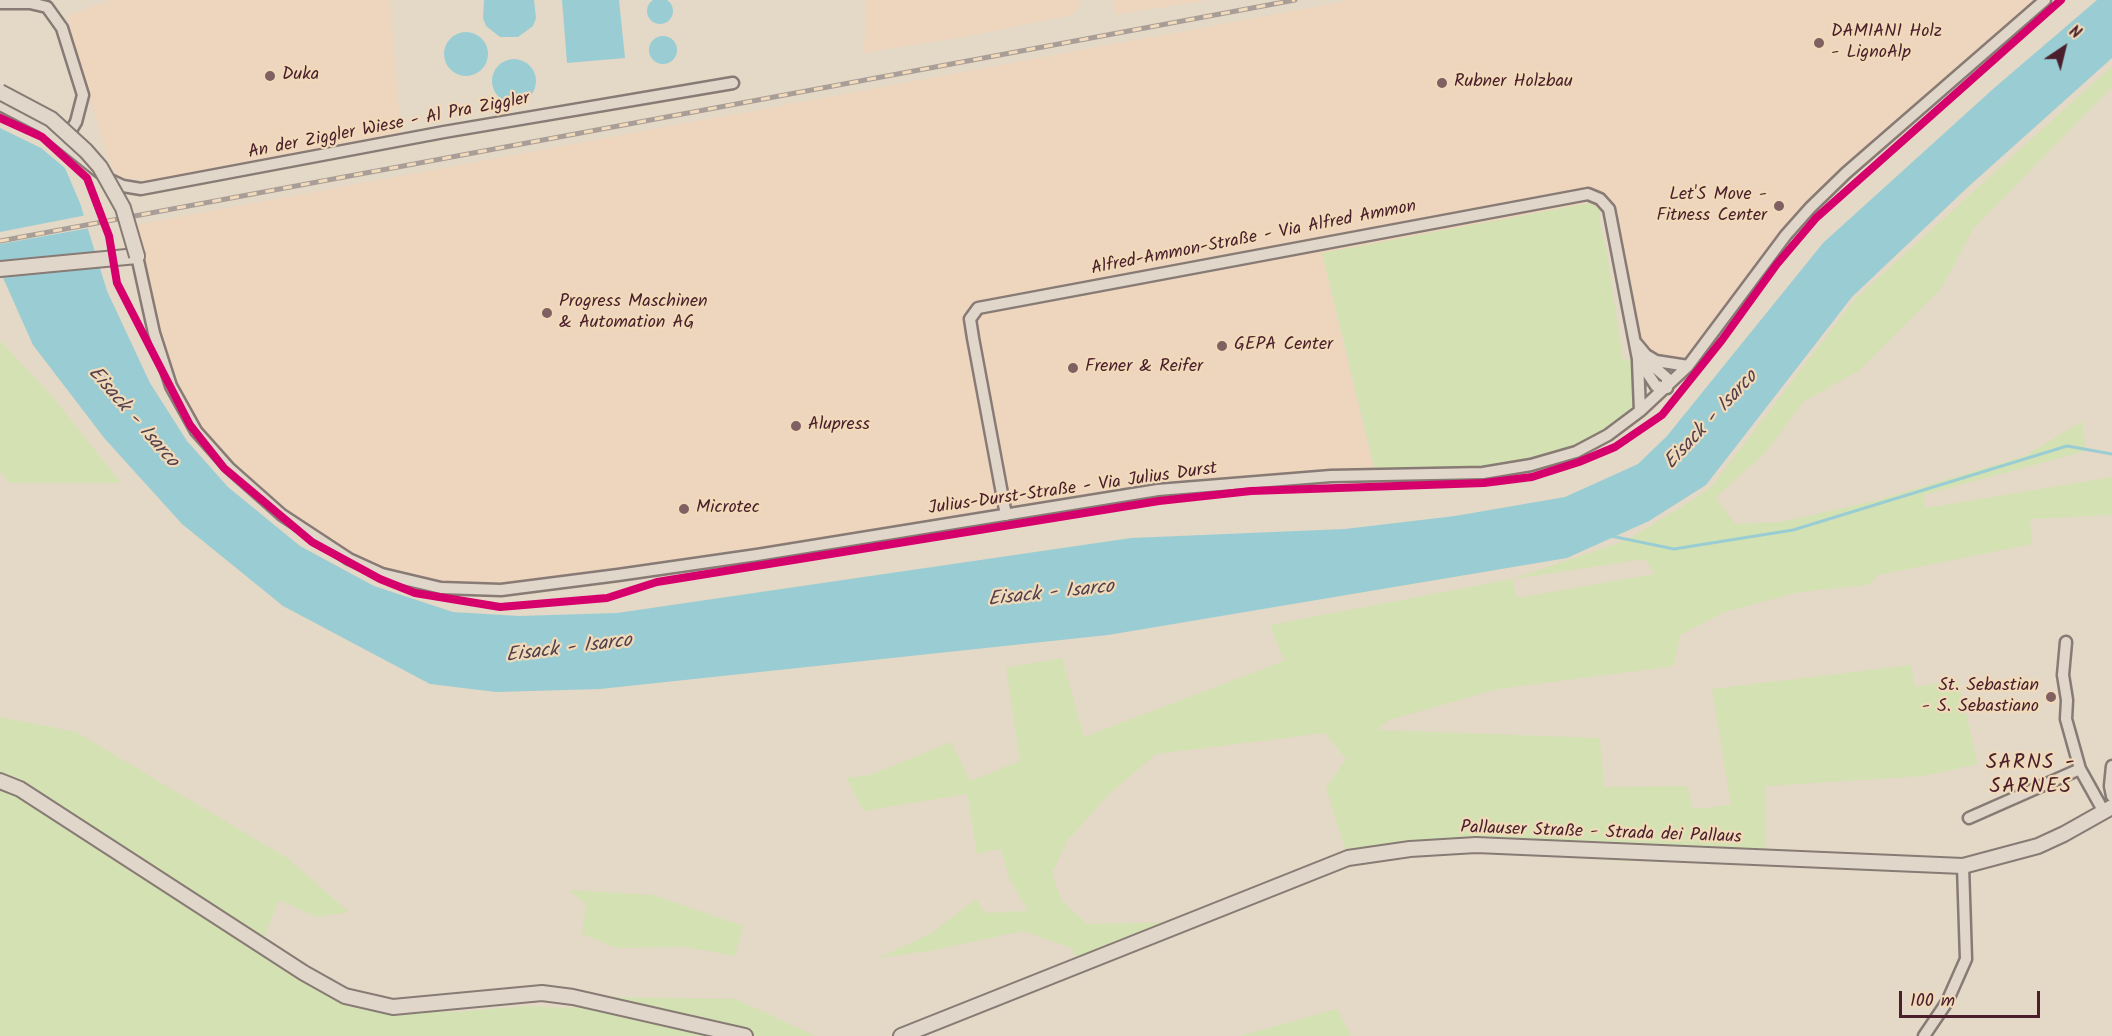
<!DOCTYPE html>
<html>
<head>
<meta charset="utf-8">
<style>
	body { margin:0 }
	#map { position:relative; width:2112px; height:1036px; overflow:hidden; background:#e4d8c6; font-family:Kalam,sans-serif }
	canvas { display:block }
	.north { position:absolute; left:2034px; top:18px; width:60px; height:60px; -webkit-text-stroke:4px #f1dab9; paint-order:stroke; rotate:35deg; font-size:16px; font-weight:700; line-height:24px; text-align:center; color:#4a1f2b }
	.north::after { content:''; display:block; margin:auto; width:21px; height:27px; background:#4a1f2b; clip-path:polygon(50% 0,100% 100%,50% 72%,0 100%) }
	.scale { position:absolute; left:1899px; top:991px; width:141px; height:27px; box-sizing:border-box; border:3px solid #4a1f2b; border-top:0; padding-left:8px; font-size:18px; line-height:21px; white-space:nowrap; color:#4a1f2b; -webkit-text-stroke:4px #f1dab9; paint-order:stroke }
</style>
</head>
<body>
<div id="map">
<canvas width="2112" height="1036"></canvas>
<div class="north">N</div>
<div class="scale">100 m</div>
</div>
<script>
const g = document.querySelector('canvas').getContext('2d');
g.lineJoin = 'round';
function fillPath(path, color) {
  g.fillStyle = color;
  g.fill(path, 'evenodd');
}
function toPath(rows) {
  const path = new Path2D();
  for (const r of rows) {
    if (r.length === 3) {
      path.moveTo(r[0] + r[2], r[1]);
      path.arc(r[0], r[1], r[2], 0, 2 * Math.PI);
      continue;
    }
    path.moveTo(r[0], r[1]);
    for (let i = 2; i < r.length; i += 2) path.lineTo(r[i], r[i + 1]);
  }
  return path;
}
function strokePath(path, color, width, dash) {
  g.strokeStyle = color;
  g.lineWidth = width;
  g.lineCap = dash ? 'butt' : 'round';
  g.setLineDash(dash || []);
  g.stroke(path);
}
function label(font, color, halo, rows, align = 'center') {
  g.font = font + ' Kalam,sans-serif';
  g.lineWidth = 4.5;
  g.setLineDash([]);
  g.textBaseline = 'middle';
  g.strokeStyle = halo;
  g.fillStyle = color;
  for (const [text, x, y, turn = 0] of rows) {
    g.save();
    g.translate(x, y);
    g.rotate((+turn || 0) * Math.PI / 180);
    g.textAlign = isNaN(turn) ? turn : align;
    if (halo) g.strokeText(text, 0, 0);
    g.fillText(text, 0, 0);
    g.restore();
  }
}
const built = toPath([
	[111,0,390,0,401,137,164,181,120,178,107,156,67,15],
	[866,0,1079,0,1079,6,1072,15,969,36,864,53],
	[1114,0,1209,0,1114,15],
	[1352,0,2045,0,1810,208,1688,366,1669,365,1635,342,1606,214,1589,203,1322,254,1375,475,1250,481,501,590,410,582,314,538,214,451,171,386,130,226]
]);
const green = toPath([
	[2112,66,2112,87,1973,229,1941,289,1860,370,1803,402,1767,451,1715,498,1735,524,1781,522,1878,500,2025,456,2082,421,2086,451,1923,495,1926,508,2112,477,2112,452,2112,515,2030,519,2032,544,1878,575,1868,585,1799,592,1725,612,1680,635,1674,666,1498,689,1389,720,1377,730,1600,738,1604,787,1687,786,1693,809,1731,805,1712,689,1911,665,1915,687,1958,680,1978,764,1923,776,1766,786,1766,858,1727,856,1624,861,1461,850,1348,858,1326,788,1346,759,1325,733,1156,754,1109,794,1067,841,1052,874,1062,901,1087,924,1188,922,1102,955,1081,973,1072,948,1023,931,934,950,879,958,933,932,976,899,985,913,1028,911,1010,880,1001,849,977,854,967,794,863,811,847,778,870,775,951,742,970,781,1020,761,1006,668,1062,658,1084,737,1284,661,1270,625,1512,579,1627,540,1693,500,1712,486,1855,299],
	[1646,559,1654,574,1517,598,1512,579],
	[1589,203,1600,209,1600,224,1606,248,1623,360,1630,359,1637,380,1633,411,1615,426,1590,440,1533,460,1485,467,1375,470,1322,253],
	[0,341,51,395,121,483,10,483,0,472],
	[0,717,76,732,287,858,349,912,317,917,279,900,262,942,346,993,397,1011,456,1012,526,1006,570,1008,608,997,736,999,815,1036,0,1036],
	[569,890,653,895,743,926,735,956,684,947,616,948,582,934,586,904],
	[1337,1009,1351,1036,1240,1036]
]);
const water = toPath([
	[660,11,13],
	[484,0,534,0,536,18,533,26,518,37,500,37,486,26,483,18],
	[562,0,619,0,625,58,567,63],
	[2097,0,2112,0,2112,58,1968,187,1852,297,1706,485,1649,521,1567,558,1108,635,600,689,496,692,430,684,283,606,182,524,105,439,33,345,0,271,0,128,41,148,65,168,80,203,107,291,150,383,187,441,228,487,300,546,374,586,453,612,519,616,617,613,1131,538,1345,529,1455,516,1565,497,1638,464,1667,436,1823,243,1993,89],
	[466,54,22],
	[663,50,14],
	[514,81,22]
]);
const pier = toPath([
	[87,215,90,228,0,244,0,232]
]);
const stream = toPath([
	[1611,536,1674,549,1793,530,2067,446,2112,454]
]);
const minor = toPath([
	[0,3,30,3,47,7,62,28,83,95,76,122,65,140],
	[0,105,43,127,108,179,123,186,141,189,444,132,733,83],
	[137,256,154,333,171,386,196,431,229,468,282,515,349,559,382,574,441,588,501,590,618,575,757,555,1158,490,1331,476,1483,473,1531,465,1576,452,1608,435,1640,411,1688,366,1786,235,1810,208,1846,173,2045,0],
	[1636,343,1646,355,1656,361,1688,366],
	[1647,357,1652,365,1667,378,1667,388],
	[1638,361,1640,411],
	[1006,515,973,338,970,319,978,308,1588,194,1600,199,1609,209,1638,359,1656,386,1667,388],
	[2066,642,2063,675,2067,700,2066,719,2080,769,2104,812],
	[2112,766,2110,786,2112,796],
	[1969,818,2080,769],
	[1924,1036,1947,1002,1966,959,1963,866]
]);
const tertiary = toPath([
	[0,269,137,256],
	[0,781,20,789,304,973,345,996,393,1007,542,993,573,997,745,1036],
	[901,1036,1348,858,1410,849,1476,845,1963,866,2038,846,2064,834,2112,807]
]);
const rail = toPath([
	[0,241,1295,0]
]);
const tertiaryBridge = toPath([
	[0,92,51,119,86,151,100,167,123,208,137,256]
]);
const cycleway = toPath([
	[0,118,42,137,87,178,109,236,117,283,190,425,224,468,312,542,380,579,415,593,500,607,607,598,657,582,1159,501,1251,491,1484,483,1532,477,1579,462,1615,447,1662,415,1722,340,1777,264,1816,218,2061,0]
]);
const markers = [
	[1819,43,6,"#806061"],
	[270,76,6,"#806061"],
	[1442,83,6,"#806061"],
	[1779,206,6,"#806061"],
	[547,313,6,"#806061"],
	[1222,346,6,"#806061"],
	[1073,368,6,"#806061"],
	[796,426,6,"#806061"],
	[684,509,6,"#806061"],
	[2051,697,6,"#806061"]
];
const poiNames = [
	["DAMIANI Holz",1831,33],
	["- LignoAlp",1831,54],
	["Duka",282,76],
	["Rubner Holzbau",1454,83],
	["Let'S Move -",1767,196,"right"],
	["Fitness Center",1767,217,"right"],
	["Progress Maschinen",559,303],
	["& Automation AG",559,324],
	["GEPA Center",1234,346],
	["Frener & Reifer",1085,368],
	["Alupress",808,426],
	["Microtec",696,509],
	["St. Sebastian",2039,687,"right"],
	["- S. Sebastiano",2039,708,"right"]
];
const streetNames = [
	["An der Ziggler Wiese - Al Pra Ziggler",389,127,-11],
	["Alfred-Ammon-Straße - Via Alfred Ammon",1254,239,-11],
	["Julius-Durst-Straße - Via Julius Durst",1073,490,-8],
	["Pallauser Straße - Strada dei Pallaus",1601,834,2]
];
const waterNames = [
	["Eisack - Isarco",132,418,49],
	["Eisack - Isarco",1712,421,-47],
	["Eisack - Isarco",1051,595,-6],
	["Eisack - Isarco",569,650,-7]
];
const quarterNames = [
	["SARNS -",2031,764],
	["SARNES",2031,788]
];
fillPath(built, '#edd5be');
fillPath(green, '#d4e2b3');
fillPath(water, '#9acdd3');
fillPath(pier, '#e4d8c6');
strokePath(stream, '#9acdd3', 3);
strokePath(minor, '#887a74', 15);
strokePath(tertiary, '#887a74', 18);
strokePath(minor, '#e0d7ca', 10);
strokePath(tertiary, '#e0d7ca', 14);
strokePath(rail, '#a99e97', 5);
strokePath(rail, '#f1dab9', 3, [9]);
strokePath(tertiaryBridge, '#887a74', 18, []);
strokePath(tertiaryBridge, '#e0d7ca', 14);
strokePath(cycleway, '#d6006c', 8);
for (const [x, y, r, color] of markers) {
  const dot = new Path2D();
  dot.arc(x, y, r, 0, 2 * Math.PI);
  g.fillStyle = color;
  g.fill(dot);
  strokePath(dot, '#f1dab9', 2);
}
label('18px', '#4a1f2b', '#f1dab9', poiNames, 'left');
label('18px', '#4a1f2b', '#f1dab9', streetNames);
label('italic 20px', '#54414e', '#f1dab9', waterNames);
g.letterSpacing = '1.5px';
label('21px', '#4a1f2b', '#f1dab9', quarterNames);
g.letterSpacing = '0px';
</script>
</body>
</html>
